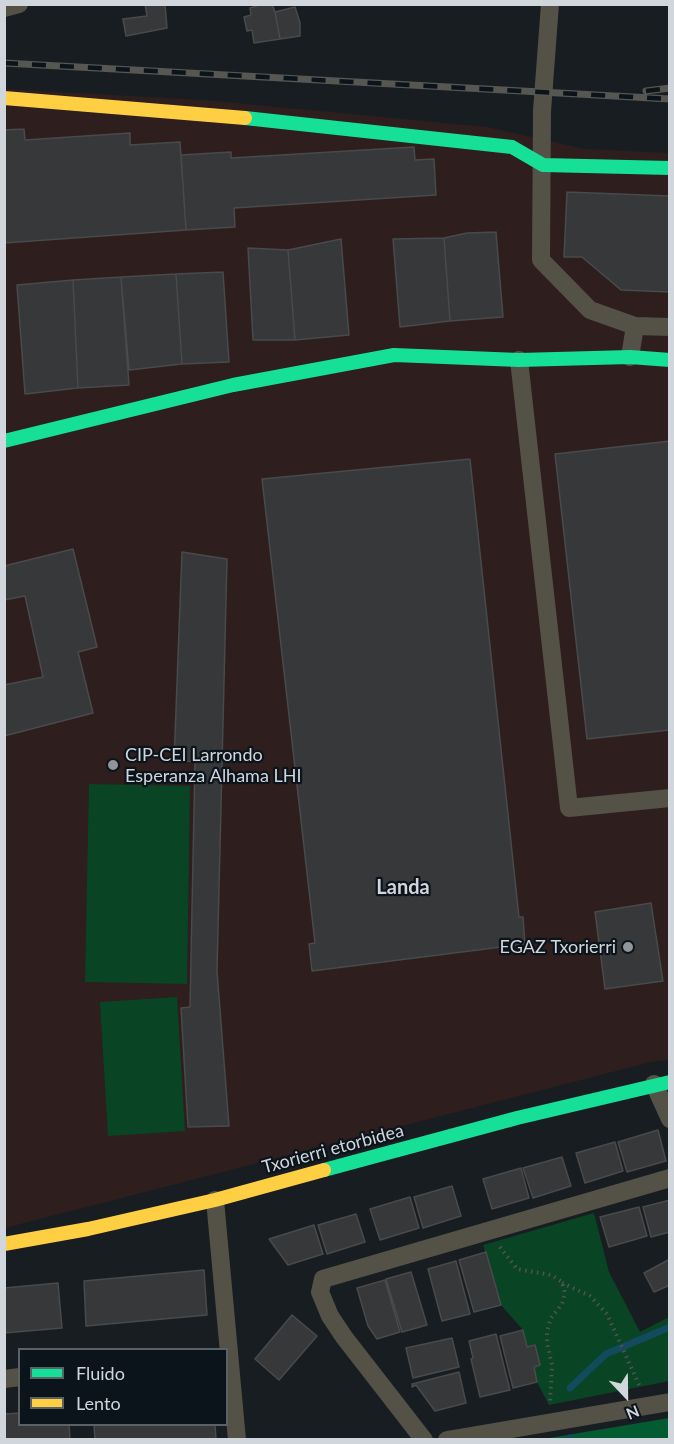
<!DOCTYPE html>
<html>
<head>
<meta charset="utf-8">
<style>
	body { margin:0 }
	#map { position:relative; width:674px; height:1444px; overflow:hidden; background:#181d22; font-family:Lato,sans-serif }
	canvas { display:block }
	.frame { position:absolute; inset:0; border:6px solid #d0d6db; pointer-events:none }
	.legend { position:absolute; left:18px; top:1348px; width:210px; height:78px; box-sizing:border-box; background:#0c141b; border:2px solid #5a6268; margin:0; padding:8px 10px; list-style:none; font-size:18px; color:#d0d6db }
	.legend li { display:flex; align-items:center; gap:12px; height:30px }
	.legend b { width:30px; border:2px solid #5a6268 }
	.north { position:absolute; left:596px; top:1366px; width:60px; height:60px; -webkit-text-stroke:4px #0c141b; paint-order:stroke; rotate:158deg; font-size:16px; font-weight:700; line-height:24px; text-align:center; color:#d0d6db }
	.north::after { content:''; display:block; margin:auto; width:21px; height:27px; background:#d0d6db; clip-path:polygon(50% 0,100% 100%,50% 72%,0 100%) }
</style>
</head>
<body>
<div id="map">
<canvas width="674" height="1444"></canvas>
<div class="frame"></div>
<ul class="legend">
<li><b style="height:8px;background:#16e098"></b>Fluido</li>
<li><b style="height:8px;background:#ffcf43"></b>Lento</li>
</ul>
<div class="north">N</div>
</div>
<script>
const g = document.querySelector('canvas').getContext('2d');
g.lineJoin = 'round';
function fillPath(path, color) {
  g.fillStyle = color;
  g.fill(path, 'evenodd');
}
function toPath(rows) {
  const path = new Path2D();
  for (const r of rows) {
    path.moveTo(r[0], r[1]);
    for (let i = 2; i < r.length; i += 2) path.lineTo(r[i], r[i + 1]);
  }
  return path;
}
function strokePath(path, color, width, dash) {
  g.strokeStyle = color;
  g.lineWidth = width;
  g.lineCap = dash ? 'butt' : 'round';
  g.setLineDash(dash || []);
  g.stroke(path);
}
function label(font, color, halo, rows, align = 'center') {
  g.font = font + ' Lato,sans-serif';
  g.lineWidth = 4.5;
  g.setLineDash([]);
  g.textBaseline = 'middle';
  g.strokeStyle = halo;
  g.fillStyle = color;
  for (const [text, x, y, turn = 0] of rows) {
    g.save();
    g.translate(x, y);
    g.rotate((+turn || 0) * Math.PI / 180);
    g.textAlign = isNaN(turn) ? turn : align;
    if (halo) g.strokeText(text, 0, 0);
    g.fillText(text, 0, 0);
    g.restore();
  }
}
const industrial = toPath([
	[5,89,204,100,487,127,585,149,669,153,669,1060,651,1062,5,1228]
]);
const green = toPath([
	[89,784,190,786,187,984,85,982],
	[177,997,185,1131,108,1136,100,1002],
	[594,1213,609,1272,640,1332,669,1317,669,1381,549,1405,537,1382,534,1367,535,1345,527,1347,523,1330,501,1305,483,1245]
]);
const forest = toPath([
	[669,1418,669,1439,543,1439]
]);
const stream = toPath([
	[570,1388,606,1354,670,1327],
	[570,1440,570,1438]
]);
const building = toPath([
	[145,4,165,4,167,28,126,36,123,19,147,16,145,4],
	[263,4,272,4,275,12,280,39,254,43,252,30,247,31,244,17,251,15,250,8,263,4],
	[295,7,300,23,300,36,280,39,275,12,295,7],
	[24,129,25,140,130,133,130,145,180,142,186,230,4,243,4,130,24,129],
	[414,147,415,160,434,159,436,195,234,208,235,227,186,230,181,155,231,152,231,158,414,147],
	[567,192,670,196,670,292,621,290,582,257,564,257,567,192],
	[496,232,503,317,450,321,444,238,467,233,496,232],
	[444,238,450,321,400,327,393,239,444,238],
	[341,239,349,335,295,340,288,250,341,239],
	[248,248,288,250,295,340,253,340,248,248],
	[223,272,229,362,182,364,176,274,223,272],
	[176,274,182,364,129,370,121,277,176,274],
	[121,277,129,385,78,388,73,280,121,277],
	[73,280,78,388,25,394,17,285,73,280],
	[670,441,670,730,587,739,555,454,670,441],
	[470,459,519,917,523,917,525,944,312,971,309,944,315,943,262,479,470,459],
	[73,549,97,647,78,652,93,713,4,736,4,685,43,677,25,596,4,600,4,566,73,549],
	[182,552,227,559,217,971,229,1126,188,1127,181,1008,190,1007,195,761,174,762,182,552],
	[651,903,663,981,605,989,595,912,651,903],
	[658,1130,666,1161,627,1172,618,1142,658,1130],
	[615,1142,623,1171,585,1183,576,1153,615,1142],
	[562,1157,571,1186,533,1198,523,1168,562,1157],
	[521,1168,529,1198,492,1209,483,1179,521,1168],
	[452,1186,461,1216,423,1228,414,1197,452,1186],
	[410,1197,419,1228,380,1240,370,1209,410,1197],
	[670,1200,670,1232,651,1237,643,1207,670,1200],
	[639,1207,647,1236,609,1247,600,1217,639,1207],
	[356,1214,365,1242,327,1254,318,1225,356,1214],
	[314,1225,323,1254,288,1265,269,1239,314,1225],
	[486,1252,501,1305,474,1312,459,1260,486,1252],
	[670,1259,670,1285,654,1292,644,1273,670,1259],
	[456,1261,470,1314,442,1321,428,1269,456,1261],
	[204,1270,207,1315,86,1326,84,1281,204,1270],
	[411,1272,427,1325,402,1332,386,1279,411,1272],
	[385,1280,400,1332,377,1339,368,1326,357,1288,385,1280],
	[58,1283,62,1328,4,1333,4,1288,58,1283],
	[292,1315,317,1336,279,1380,255,1359,292,1315],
	[523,1330,527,1347,535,1345,540,1365,534,1367,537,1382,513,1388,500,1336,523,1330],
	[496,1334,510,1390,480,1397,471,1359,473,1358,469,1341,496,1334],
	[452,1338,459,1367,413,1378,406,1348,452,1338],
	[459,1372,466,1403,435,1411,416,1385,412,1387,412,1384,459,1372],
	[20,1413,20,1424,69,1424,70,1440,4,1440,4,1414,20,1413],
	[94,1424,215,1424,216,1440,95,1440,94,1424]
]);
const path = toPath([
	[500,1247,517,1269,551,1275,562,1282,565,1293,562,1304,551,1318,547,1331,547,1343,552,1365,550,1403],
	[562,1283,590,1296,607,1314,640,1387]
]);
const street = toPath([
	[550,4,542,111,541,260,590,310,635,326,630,357],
	[4,8,19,4],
	[635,326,670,327],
	[519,360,569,808,670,798],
	[654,1084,670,1119],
	[215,1200,237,1440],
	[4,1379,20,1377],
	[424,1440,344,1337,330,1316,320,1292,323,1279,670,1178],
	[447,1440,670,1402]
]);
const fast = toPath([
	[245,118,512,147,543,165,670,168],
	[4,441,233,385,394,355,519,360,630,357,670,360],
	[324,1170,517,1118,670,1082]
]);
const slow = toPath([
	[4,98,245,118],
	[4,1244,88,1229,215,1200,324,1170]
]);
const rail = toPath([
	[4,63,670,99],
	[646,91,670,88]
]);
const markers = [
	[113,765,6,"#90959a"],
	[628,947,6,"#90959a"]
];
const poiNames = [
	["CIP-CEI Larrondo",125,755],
	["Esperanza Alhama LHI",125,776],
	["EGAZ Txorierri",616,947,"right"]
];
const streetNames = [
	["Txorierri etorbidea",333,1149,-15]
];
const neighbourhoodNames = [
	["Landa",403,888]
];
fillPath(industrial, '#2e1e1d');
fillPath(green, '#094425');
fillPath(forest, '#035b32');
strokePath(stream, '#134a5e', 7);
fillPath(building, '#37383a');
strokePath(building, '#484a4b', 1.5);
strokePath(path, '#54534e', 4, [1.5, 4.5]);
strokePath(street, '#545147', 18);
strokePath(fast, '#16e098', 14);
strokePath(slow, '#ffcf43', 14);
strokePath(rail, '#565652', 7);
strokePath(rail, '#0c141b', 4.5, [14]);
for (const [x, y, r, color] of markers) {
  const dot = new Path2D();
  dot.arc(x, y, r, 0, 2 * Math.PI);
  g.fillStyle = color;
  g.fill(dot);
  strokePath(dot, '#0c141b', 2);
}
label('18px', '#d0d6db', '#0c141b', poiNames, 'left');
label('18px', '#d0d6db', '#0c141b', streetNames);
label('bold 20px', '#d0d6db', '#0c141b', neighbourhoodNames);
</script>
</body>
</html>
